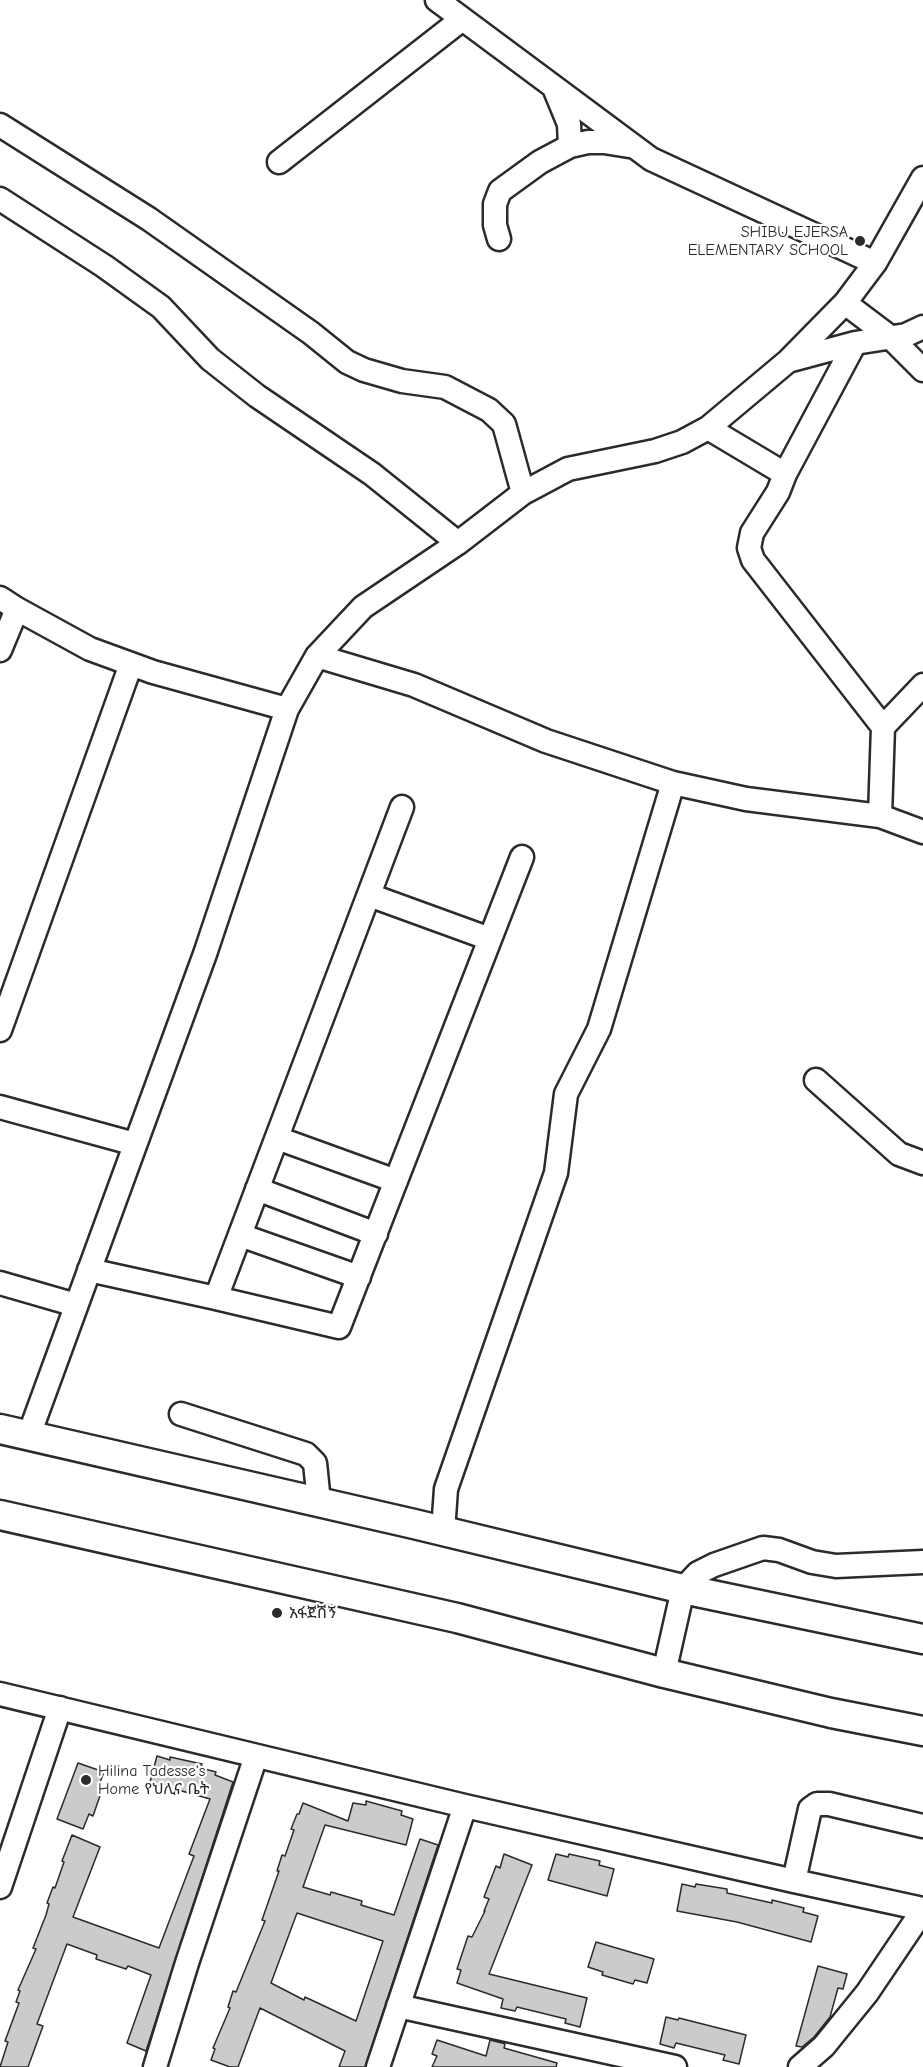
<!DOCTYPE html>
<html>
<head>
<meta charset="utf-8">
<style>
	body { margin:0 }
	canvas { display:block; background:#fff }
</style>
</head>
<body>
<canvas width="923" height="2067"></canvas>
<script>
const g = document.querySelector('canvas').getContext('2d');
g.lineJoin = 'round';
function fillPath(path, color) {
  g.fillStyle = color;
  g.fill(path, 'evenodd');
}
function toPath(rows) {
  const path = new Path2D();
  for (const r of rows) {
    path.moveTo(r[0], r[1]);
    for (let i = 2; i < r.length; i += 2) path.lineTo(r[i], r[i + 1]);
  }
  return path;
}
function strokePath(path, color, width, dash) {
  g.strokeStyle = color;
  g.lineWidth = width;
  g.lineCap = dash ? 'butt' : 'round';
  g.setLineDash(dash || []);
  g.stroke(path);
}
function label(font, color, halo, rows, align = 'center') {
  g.font = font + ' "Comic Neue","Noto Sans Ethiopic",sans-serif';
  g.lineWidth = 4.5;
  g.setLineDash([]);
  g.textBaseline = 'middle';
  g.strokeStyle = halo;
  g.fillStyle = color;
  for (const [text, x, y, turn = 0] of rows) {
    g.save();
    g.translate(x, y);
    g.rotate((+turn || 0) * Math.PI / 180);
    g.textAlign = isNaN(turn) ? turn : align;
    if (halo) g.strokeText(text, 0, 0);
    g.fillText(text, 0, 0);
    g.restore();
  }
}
const building = toPath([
	[157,1756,170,1760,170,1757,202,1764,201,1768,216,1772,215,1775,233,1782,146,2051,127,2043,151,1975,128,1966,126,1969,96,1959,97,1955,67,1944,37,2024,43,2026,28,2067,0,2067,8,2042,5,2041,19,2003,16,2002,20,1991,18,1990,36,1949,33,1948,46,1915,49,1904,47,1903,53,1887,55,1888,64,1862,62,1861,72,1835,100,1847,73,1917,159,1948,194,1856,189,1854,210,1799,150,1782,157,1756],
	[78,1763,104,1772,99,1785,103,1787,93,1816,89,1814,83,1829,57,1819,78,1763],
	[366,1801,402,1811,401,1815,413,1819,406,1845,325,1825,303,1887,330,1895,331,1892,362,1901,361,1905,394,1915,420,1839,438,1845,365,2067,339,2067,345,2051,260,2008,238,2067,230,2067,211,2060,215,2049,213,2048,230,2008,228,2007,233,1991,236,1992,265,1921,262,1920,279,1871,277,1871,282,1855,285,1856,294,1830,291,1829,297,1814,299,1814,303,1803,348,1821,353,1803,366,1805,366,1801],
	[297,1913,383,1941,356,2021,305,1997,304,2000,271,1983,297,1913],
	[504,1854,532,1865,489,1974,587,1998,580,2027,565,2023,566,2019,517,2007,515,2011,501,2008,503,1999,457,1983,461,1970,457,1969,468,1936,472,1937,485,1911,484,1911,489,1899,484,1897,496,1866,500,1868,504,1854],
	[556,1854,568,1857,569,1854,600,1861,599,1865,614,1869,607,1896,548,1880,556,1854],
	[682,1884,695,1887,696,1884,727,1889,727,1893,772,1903,772,1900,804,1908,803,1912,818,1916,811,1942,737,1922,677,1911,682,1884],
	[596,1942,654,1959,647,1983,635,1980,633,1984,602,1975,603,1972,588,1967,596,1942],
	[818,1966,847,1974,843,1989,838,1988,830,2017,814,2037,802,2047,796,2046,818,1966],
	[666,2017,678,2020,679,2018,746,2035,739,2064,723,2060,725,2055,676,2043,674,2048,660,2044,666,2017],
	[437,2040,486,2056,490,2040,502,2043,505,2044,504,2048,557,2063,556,2067,432,2067,437,2056,432,2054,437,2040]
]);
const minor = toPath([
	[437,0,651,159,875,263],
	[555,90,569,124,570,146],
	[0,125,149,219,311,333,347,362,364,370,402,381,445,387,489,410,504,424,523,493],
	[279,162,461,20],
	[0,199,104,266,161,307,210,359,257,396,372,474,458,543],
	[499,239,495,225,495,204,500,191,540,162,570,146,588,142,604,142,629,146],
	[845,303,890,337,923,370],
	[788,361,845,303,875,263,923,178],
	[708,428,788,361,855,343],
	[785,474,778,492,752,533,749,548,753,560,883,727],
	[0,598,17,609,90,649,153,672,287,709,317,656,363,607,458,543,523,493,568,469,655,451,682,442,708,428,785,474,855,343,906,335,923,327],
	[0,650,17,609],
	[317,656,414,685,546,741,673,783,746,799,880,816,923,832],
	[880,816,883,727,923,685],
	[369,895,490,939],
	[0,1030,131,664],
	[816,1080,899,1154,923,1163],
	[0,1107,135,1144],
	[277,1138,396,1181],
	[257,1189,376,1234],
	[240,1235,359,1277],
	[89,1270,216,1298,402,807],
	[0,1283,76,1305],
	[216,1298,339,1327,522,857],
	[181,1414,306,1454,315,1463,319,1502],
	[29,1435,205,954,287,709],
	[443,1531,446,1489,556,1173,566,1094,599,1029,673,783],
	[664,1673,683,1589,698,1573,714,1565,763,1548,779,1550,812,1562,836,1566,923,1562],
	[0,1694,465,1806,794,1881,923,1909],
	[794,1881,810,1809,817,1804,829,1804,923,1826],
	[0,1887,60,1708],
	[398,2006,675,2067],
	[155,2067,187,1963,256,1756],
	[378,2067,465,1806],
	[800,2067,824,2046,867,1993,923,1910]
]);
const major = toPath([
	[0,1429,414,1524,683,1589,923,1639],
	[0,1515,457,1618,664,1673,831,1713,923,1731]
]);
const markers = [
	[860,241,6,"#2b2b2b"],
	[277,1613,6,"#2b2b2b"],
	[86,1780,6,"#2b2b2b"]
];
const poiNames = [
	["SHIBU EJERSA",848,232,"right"],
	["ELEMENTARY SCHOOL",848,250,"right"],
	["አፋጀሽኝ",289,1613],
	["Hilina Tadesse's",98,1771],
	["Home የህሊና ቤት",98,1789]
];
fillPath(building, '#cbcbcb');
strokePath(building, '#2b2b2b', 1.5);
strokePath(minor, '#2b2b2b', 27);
strokePath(major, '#2b2b2b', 33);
strokePath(minor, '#fff', 22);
strokePath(major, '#fff', 28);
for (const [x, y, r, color] of markers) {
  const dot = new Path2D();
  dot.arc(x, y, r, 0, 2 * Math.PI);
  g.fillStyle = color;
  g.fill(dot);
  strokePath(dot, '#fff', 2);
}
label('16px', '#2b2b2b', '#fff', poiNames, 'left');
</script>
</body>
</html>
